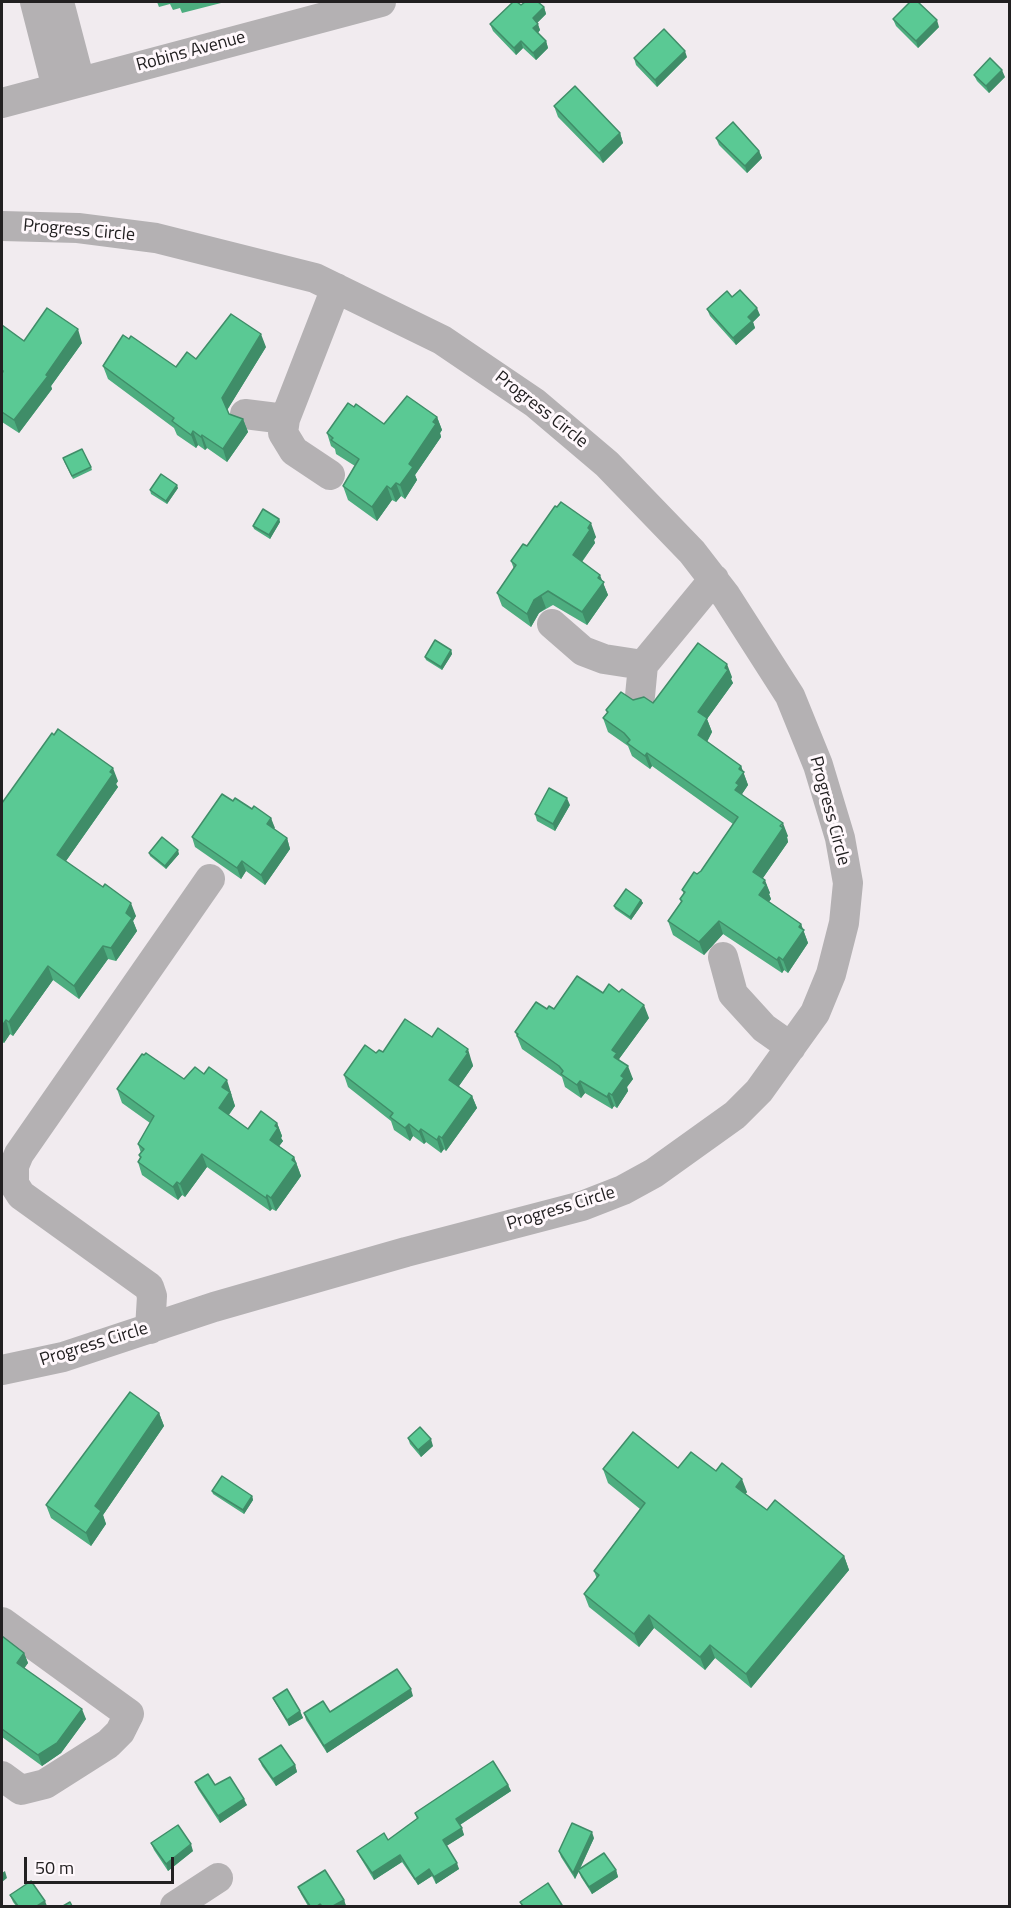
<!DOCTYPE html>
<html>
<head>
<meta charset="utf-8">
<style>
	body { margin:0 }
	#map { position:relative; width:1011px; height:1908px; overflow:hidden; background:#f1ebef; font-family:"Titillium Web",sans-serif }
	canvas { display:block }
	.frame { position:absolute; inset:0; border:3px solid #222021; pointer-events:none }
	.scale { position:absolute; left:24px; top:1857px; width:150px; height:27px; box-sizing:border-box; border:3px solid #222021; border-top:0; padding-left:8px; font-size:18px; line-height:21px; white-space:nowrap; color:#222021; -webkit-text-stroke:4px #fff8fc; paint-order:stroke }
</style>
</head>
<body>
<div id="map">
<canvas width="1011" height="1908"></canvas>
<div class="frame"></div>
<div class="scale">50 m</div>
</div>
<script>
const g = document.querySelector('canvas').getContext('2d');
g.lineJoin = 'round';
function toPath(rows) {
  const path = new Path2D();
  for (const r of rows) {
    path.moveTo(r[0], r[1]);
    for (let i = 2; i < r.length; i += 2) path.lineTo(r[i], r[i + 1]);
  }
  return path;
}
function strokePath(path, color, width, dash) {
  g.strokeStyle = color;
  g.lineWidth = width;
  g.lineCap = dash ? 'butt' : 'round';
  g.setLineDash(dash || []);
  g.stroke(path);
}
function fillPath(path, color) {
  g.fillStyle = color;
  g.fill(path, 'evenodd');
}
function label(font, color, halo, rows, align = 'center') {
  g.font = font + ' "Titillium Web",sans-serif';
  g.lineWidth = 6;
  g.setLineDash([]);
  g.textBaseline = 'middle';
  g.strokeStyle = halo;
  g.fillStyle = color;
  for (const [text, x, y, turn = 0] of rows) {
    g.save();
    g.translate(x, y);
    g.rotate((+turn || 0) * Math.PI / 180);
    g.textAlign = isNaN(turn) ? turn : align;
    if (halo) g.strokeText(text, 0, 0);
    g.fillText(text, 0, 0);
    g.restore();
  }
}
const minor = toPath([
	[35,2,57,88],
	[59,2,80,82],
	[2,103,381,2],
	[2,226,78,228,156,238,315,278,442,340,535,403,607,464,692,552,726,596,790,696,818,765,840,838,848,883,844,923,831,974,815,1013,759,1091,735,1115,654,1173,623,1190,582,1206,406,1252,214,1307,63,1357,2,1370],
	[245,414,285,419],
	[330,475,294,451,283,433,285,419,336,288],
	[552,624,583,651,604,659,643,665,714,579],
	[640,696,643,665],
	[723,957,733,994,764,1028,791,1047],
	[150,1329,152,1296,149,1287,21,1195,14,1184,14,1166,19,1154,210,879],
	[2,1622,129,1714,120,1732,108,1744,45,1784,21,1790,2,1776],
	[175,1906,218,1878]
]);
const wall = toPath([
	[157,2,225,2,182,13,180,8,173,10,170,4,159,7],
	[521,5,544,7,546,14,537,23,540,30,538,33,546,41,548,48,536,60,523,48,516,55,493,31,490,24],
	[893,19,939,27,918,48,896,26],
	[687,57,657,87,636,65,634,58],
	[974,75,1005,77,989,93,977,81],
	[554,106,620,133,623,143,603,163,558,117],
	[716,138,759,151,762,158,747,173,719,145],
	[732,297,760,315,753,322,755,328,736,345,710,316,707,309],
	[2,325,24,341,82,343,51,386,52,389,19,433,2,422],
	[266,347,227,410,229,414,243,419,248,432,227,462,207,448,205,450,198,445,196,448,177,435,174,428,108,379,103,366,176,367,196,359],
	[354,407,384,424,437,417,442,430,440,433,441,437,415,475,417,480,405,499,401,496,396,502,392,500,377,521,348,500,343,486,355,466,336,454,335,449,331,446,327,433],
	[64,461,91,467,92,470,73,479],
	[178,488,167,504,151,494,150,490],
	[557,507,596,537,594,540,595,543,582,562,602,581,608,595,587,625,553,605,539,613,531,627,502,606,497,593,514,569,511,561,527,546],
	[279,519,280,522,270,539,254,529,253,526],
	[451,650,452,654,442,670,426,660,425,657],
	[732,677,731,679,733,683,707,719,712,732,707,742,741,766,748,785,742,794,743,796,788,836,787,837,788,842,763,878,770,893,769,894,771,899,769,902,801,924,808,943,788,973,784,970,782,973,723,934,704,955,673,935,668,921,681,902,680,899,684,894,682,890,701,871,733,824,652,766,650,769,632,756,628,746,608,732,603,718,607,713,606,710,633,700,653,703],
	[118,781,116,784,118,787,66,861,136,916,133,921,137,931,116,961,108,959,79,999,53,980,13,1036,10,1034,4,1043,2,1042,2,803],
	[233,801,271,818,274,829,287,838,290,849,265,885,246,871,241,879,195,847,192,837],
	[570,805,555,831,537,821,535,814],
	[149,853,179,854,166,869,150,856],
	[641,900,643,903,631,920,615,909,614,906],
	[603,993,649,1018,619,1059,633,1079,627,1087,628,1091,617,1108,614,1106,612,1109,585,1093,581,1098,565,1087,562,1077,522,1049,515,1032,547,1009,554,1009],
	[432,1037,472,1062,473,1066,459,1086,472,1096,477,1108,446,1151,444,1149,441,1153,426,1142,424,1144,413,1136,410,1141,394,1130,391,1121,348,1087,344,1075,376,1053,383,1052],
	[184,1079,232,1094,231,1095,235,1106,229,1115,248,1129,277,1123,282,1136,281,1138,283,1141,279,1146,294,1157,301,1176,276,1211,272,1209,270,1211,207,1167,185,1197,182,1195,178,1200,142,1175,138,1162,140,1158,139,1155,141,1153,138,1144,150,1123,122,1103,117,1089],
	[159,1413,164,1426,103,1515,106,1524,91,1546,51,1518,46,1505],
	[408,1438,433,1446,421,1457,410,1444],
	[678,1468,716,1471,747,1492,745,1494,767,1510,844,1556,849,1570,751,1688,715,1658,705,1670,654,1628,639,1647,589,1607,584,1594,597,1579,594,1571,640,1509,608,1483,603,1469],
	[212,1491,252,1496,253,1500,244,1514,213,1494],
	[2,1636,24,1653,28,1663,24,1668,86,1719,61,1753,42,1766,2,1737],
	[413,1696,327,1753,306,1720,304,1713,330,1712],
	[273,1698,300,1711,303,1718,289,1726,276,1704],
	[259,1759,295,1765,297,1772,276,1786,262,1766],
	[195,1782,215,1785,247,1805,220,1823,198,1789],
	[508,1785,511,1791,460,1825,464,1835,446,1846,459,1869,436,1884,432,1876,418,1885,402,1862,374,1880,360,1857,357,1851,388,1840,417,1819,415,1813],
	[594,1838,580,1869,616,1870,618,1877,592,1894,581,1877,579,1871,575,1879,561,1857,559,1851],
	[151,1843,193,1851,168,1871,154,1850],
	[298,1887,344,1900,346,1906,308,1906,301,1894],
	[10,1895,47,1906,16,1906,13,1902]
]);
const shadedWall = toPath([
	[544,7,546,14,535,25,533,18],
	[937,20,939,27,918,48,916,41],
	[538,24,540,30,536,35,533,28],
	[521,41,523,48,516,55,514,48],
	[546,41,548,48,536,60,533,53],
	[685,51,687,57,657,87,655,80],
	[1002,70,1005,77,989,93,986,86],
	[620,133,623,143,603,163,599,153],
	[759,151,762,158,747,173,745,166],
	[757,308,760,315,753,322,755,328,736,345,733,338,748,317],
	[78,329,82,343,51,386,52,389,19,433,14,420],
	[261,334,266,347,226,412,222,398],
	[437,417,442,430,440,433,441,437,415,475,417,480,405,499,400,485,409,464],
	[243,419,248,432,227,462,223,449],
	[193,431,198,445,196,448,191,435],
	[202,435,207,448,205,450,201,437],
	[396,483,401,496,396,502,391,489],
	[177,485,178,488,167,504,166,501],
	[387,486,392,500,377,521,372,507],
	[279,519,280,522,270,539,269,535],
	[591,523,596,537,594,540,595,543,577,568,573,555],
	[600,575,608,595,587,625,582,612],
	[541,595,546,608,539,613,531,627,527,614,534,600],
	[451,650,452,654,442,670,441,667],
	[727,664,732,677,731,679,733,683,707,719,712,732,703,749,698,735,698,712],
	[647,753,652,766,650,769,645,756],
	[741,766,748,785,742,794,743,798,735,790,739,769],
	[113,768,118,781,116,784,118,787,61,868,57,855],
	[567,798,570,805,555,831,553,824],
	[271,818,275,828,270,834,267,824],
	[783,823,788,836,787,837,788,842,758,885,753,872],
	[287,838,290,849,265,885,261,875],
	[178,850,179,854,166,869,165,866],
	[242,861,246,871,241,879,237,868],
	[765,880,770,893,769,894,771,899,764,908,759,895,763,883],
	[641,900,643,903,631,920,630,917],
	[131,903,136,916,133,921,137,931,116,961,111,948,126,913],
	[719,921,723,934,704,955,699,942],
	[801,924,808,943,788,973,783,960],
	[103,946,108,959,79,999,74,986],
	[779,957,784,970,782,973,777,960],
	[48,966,53,980,13,1036,9,1022],
	[644,1005,649,1018,619,1059,619,1069,612,1050],
	[6,1020,10,1034,4,1043,2,1037,2,1026],
	[468,1049,473,1066,454,1093,449,1080],
	[628,1066,633,1079,627,1087,628,1091,617,1108,612,1095,621,1076],
	[227,1080,235,1106,224,1121,219,1108,222,1087],
	[580,1081,585,1093,581,1098,577,1085],
	[609,1093,614,1106,612,1109,607,1097],
	[472,1096,477,1108,446,1151,442,1138],
	[277,1123,282,1136,281,1138,283,1141,274,1153,270,1140],
	[409,1124,413,1136,410,1141,405,1128],
	[421,1129,426,1142,424,1144,419,1132],
	[439,1136,444,1149,441,1153,437,1140],
	[202,1154,207,1167,185,1197,180,1184],
	[294,1157,301,1176,276,1211,271,1198],
	[177,1182,182,1195,178,1200,173,1187],
	[267,1195,272,1209,270,1211,266,1198],
	[159,1413,164,1426,103,1515,106,1524,91,1546,86,1533,95,1506],
	[431,1439,433,1446,421,1457,418,1450],
	[742,1479,747,1492,741,1501,736,1487],
	[252,1496,253,1500,244,1514,243,1510],
	[844,1556,849,1570,751,1688,746,1674],
	[649,1615,654,1628,639,1647,634,1634],
	[710,1645,715,1658,705,1670,700,1657],
	[24,1653,28,1663,21,1673,17,1663],
	[411,1689,413,1696,327,1753,324,1746],
	[82,1709,86,1719,61,1753,42,1766,38,1755],
	[300,1711,303,1718,289,1726,287,1720],
	[295,1765,297,1772,276,1786,273,1779],
	[508,1785,511,1791,458,1826,456,1819],
	[244,1799,247,1805,220,1823,218,1816],
	[462,1828,464,1835,445,1847,443,1840],
	[592,1832,594,1838,575,1879,573,1873],
	[191,1844,193,1851,168,1871,166,1864],
	[400,1855,402,1862,374,1880,372,1873],
	[457,1863,459,1869,436,1884,434,1877],
	[429,1869,432,1876,418,1885,415,1879],
	[616,1870,618,1877,592,1894,589,1887],
	[5,1871,7,1878,2,1882,2,1873],
	[344,1900,346,1906,333,1906],
	[45,1901,47,1906,37,1906]
]);
const building = toPath([
	[513,2,517,2,521,5,525,2,538,2,544,7,533,18,538,24,533,28,546,41,533,53,521,41,514,48,490,24,513,2],
	[910,2,918,2,937,20,916,41,893,19,910,2],
	[664,29,685,51,655,80,634,58,664,29],
	[990,58,1002,70,986,86,974,75,990,58],
	[575,86,620,133,599,153,554,106,575,86],
	[733,122,759,151,745,166,716,138,733,122],
	[740,290,757,308,748,317,752,321,733,338,707,309,727,291,732,297,740,290],
	[47,308,78,329,46,375,48,376,14,420,2,412,2,374,3,371,2,370,2,325,24,341,47,308],
	[231,314,261,334,222,398,229,414,243,419,223,449,202,435,201,437,193,431,191,435,172,421,174,418,103,366,123,335,129,339,131,336,176,367,187,352,196,359,231,314],
	[407,396,437,417,433,422,436,424,409,464,413,467,400,485,396,483,391,489,387,486,372,507,343,486,359,459,331,440,333,438,327,433,348,403,354,407,356,404,384,424,407,396],
	[82,449,91,467,72,476,63,458,82,449],
	[161,474,177,485,166,501,150,490,161,474],
	[561,502,591,523,588,528,590,530,573,555,600,575,598,578,604,582,582,612,548,591,534,600,527,614,497,593,516,565,511,561,523,544,527,546,555,506,557,507,561,502],
	[263,509,279,519,269,535,253,526,263,509],
	[435,640,451,650,441,667,425,657,435,640],
	[698,643,727,664,725,668,728,670,698,712,707,718,698,735,741,766,739,769,744,772,736,783,739,785,735,790,783,823,780,826,783,828,753,872,765,880,763,883,766,885,759,895,801,924,799,927,804,930,783,960,779,957,777,960,719,921,699,942,668,921,682,901,680,899,685,892,682,890,694,872,697,874,701,871,738,817,647,753,645,756,627,743,630,740,624,733,603,718,608,712,606,710,621,692,633,700,644,697,653,703,698,643],
	[58,729,113,768,110,772,113,774,57,855,103,887,105,884,131,903,126,913,132,918,111,948,103,946,74,986,48,966,9,1022,6,1020,2,1026,2,803,52,733,54,735,58,729],
	[549,788,567,798,553,824,535,814,549,788],
	[222,794,233,801,235,798,252,809,254,806,271,818,267,824,287,838,261,875,242,861,237,868,192,837,222,794],
	[162,837,178,850,165,866,149,853,162,837],
	[626,889,641,900,630,917,614,906,626,889],
	[577,976,603,993,609,984,619,992,622,989,644,1005,612,1050,617,1053,614,1057,628,1066,621,1076,624,1078,612,1095,609,1093,607,1097,580,1081,577,1085,561,1074,563,1071,559,1066,517,1036,518,1034,515,1032,536,1002,547,1009,549,1006,554,1009,577,976],
	[405,1019,432,1037,438,1028,468,1049,466,1052,468,1053,449,1080,472,1096,442,1138,439,1136,437,1140,421,1129,419,1132,409,1124,405,1128,390,1117,393,1113,344,1075,365,1045,376,1053,379,1050,383,1052,405,1019],
	[146,1053,184,1079,195,1067,204,1074,209,1067,227,1080,222,1087,230,1092,219,1108,248,1129,261,1111,277,1123,275,1126,278,1128,270,1140,294,1157,292,1160,296,1163,271,1198,267,1195,266,1198,202,1154,180,1184,177,1182,173,1187,138,1162,141,1157,139,1155,144,1149,138,1144,154,1116,117,1089,142,1054,144,1055,146,1053],
	[130,1392,159,1413,95,1506,101,1511,86,1533,46,1505,130,1392],
	[420,1427,431,1439,418,1450,408,1438,420,1427],
	[633,1432,678,1468,691,1452,716,1471,722,1463,742,1479,736,1487,767,1510,775,1500,844,1556,746,1674,710,1645,700,1657,649,1615,634,1634,584,1594,599,1575,594,1571,645,1503,603,1469,633,1432],
	[222,1476,252,1496,243,1510,212,1491,222,1476],
	[2,1636,24,1653,17,1663,82,1709,57,1743,38,1755,2,1729,2,1636],
	[397,1669,411,1689,324,1746,304,1713,323,1701,330,1712,397,1669],
	[287,1689,300,1711,287,1720,273,1698,287,1689],
	[281,1745,295,1765,273,1779,259,1759,281,1745],
	[493,1761,508,1785,456,1819,462,1828,443,1840,457,1863,434,1877,429,1869,415,1879,400,1855,372,1873,357,1851,384,1833,388,1840,418,1818,415,1813,493,1761],
	[208,1774,215,1785,230,1777,244,1799,218,1816,195,1782,208,1774],
	[572,1823,592,1832,573,1873,559,1851,572,1823],
	[178,1825,191,1844,166,1864,151,1843,178,1825],
	[604,1853,616,1870,589,1887,578,1870,604,1853],
	[325,1870,344,1900,333,1906,322,1906,320,1904,317,1906,310,1906,298,1887,325,1870],
	[31,1881,45,1901,37,1906,18,1906,10,1895,31,1881],
	[548,1883,562,1905,559,1906,523,1906,520,1902,548,1883],
	[70,1902,72,1906,63,1906,70,1902]
]);
const streetNames = [
	["Robins Avenue",191,52,-15],
	["Progress Circle",79,231,5],
	["Progress Circle",541,410,38],
	["Progress Circle",829,811,75],
	["Progress Circle",561,1209,-17],
	["Progress Circle",94,1345,-17]
];
strokePath(minor, '#b4b1b3', 30);
fillPath(wall, '#4dad7f');
fillPath(shadedWall, '#3f8d68');
fillPath(building, '#5ac994');
strokePath(building, '#3f8d68', 1.5);
label('18px', '#222021', '#fff8fc', streetNames);
</script>
</body>
</html>
